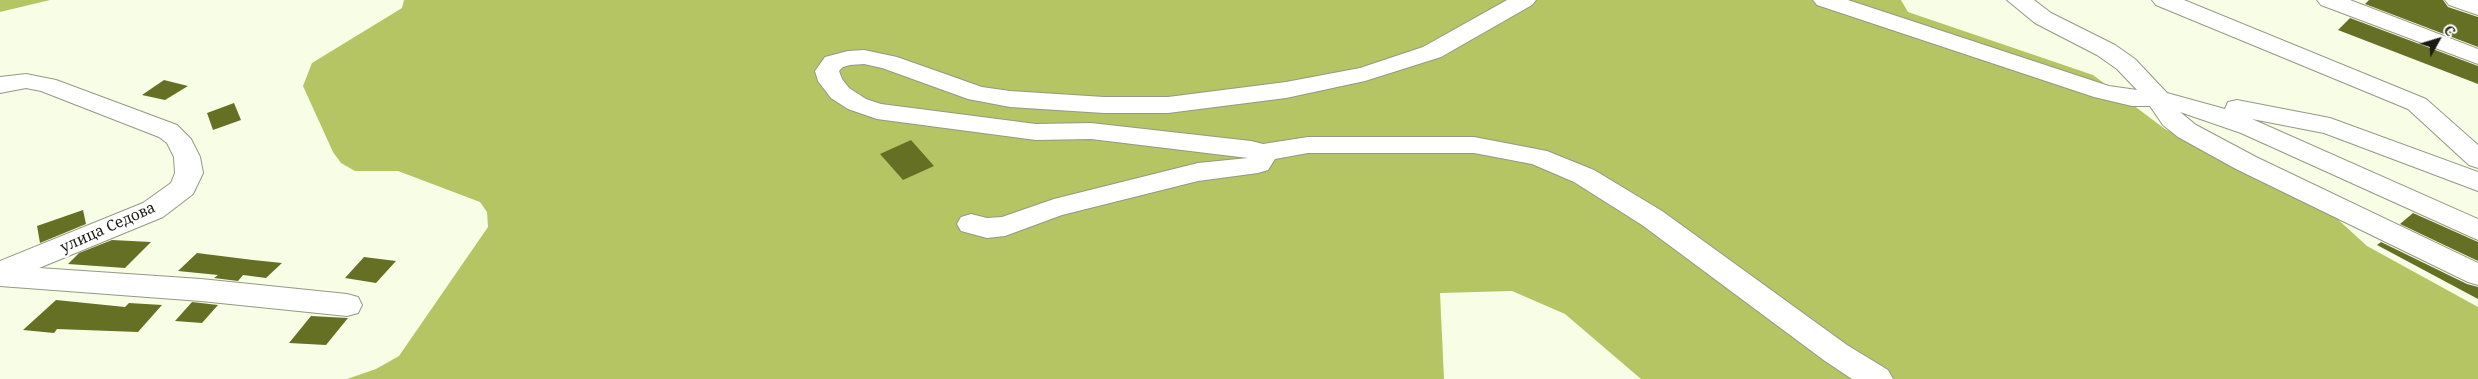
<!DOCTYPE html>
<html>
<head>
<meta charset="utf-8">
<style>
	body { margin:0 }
	#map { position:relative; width:2478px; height:379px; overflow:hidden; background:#f8fde6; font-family:"Noto Serif",serif }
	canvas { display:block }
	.north { position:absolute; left:2413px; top:15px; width:50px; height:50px; -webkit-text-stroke:4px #fff; paint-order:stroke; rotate:51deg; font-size:14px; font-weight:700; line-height:20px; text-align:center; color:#1a1c14 }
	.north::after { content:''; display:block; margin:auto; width:18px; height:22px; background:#1a1c14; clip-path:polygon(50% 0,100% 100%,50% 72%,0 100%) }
</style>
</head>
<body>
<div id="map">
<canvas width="2478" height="379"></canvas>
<div class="north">С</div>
</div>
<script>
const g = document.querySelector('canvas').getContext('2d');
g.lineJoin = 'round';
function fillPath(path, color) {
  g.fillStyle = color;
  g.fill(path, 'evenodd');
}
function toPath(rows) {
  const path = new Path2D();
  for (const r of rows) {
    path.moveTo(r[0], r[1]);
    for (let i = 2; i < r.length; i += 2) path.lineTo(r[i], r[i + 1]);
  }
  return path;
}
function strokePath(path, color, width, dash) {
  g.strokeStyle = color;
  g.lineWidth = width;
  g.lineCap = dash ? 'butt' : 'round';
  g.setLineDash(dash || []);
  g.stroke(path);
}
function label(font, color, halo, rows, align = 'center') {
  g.font = font + ' "Noto Serif",serif';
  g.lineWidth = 5;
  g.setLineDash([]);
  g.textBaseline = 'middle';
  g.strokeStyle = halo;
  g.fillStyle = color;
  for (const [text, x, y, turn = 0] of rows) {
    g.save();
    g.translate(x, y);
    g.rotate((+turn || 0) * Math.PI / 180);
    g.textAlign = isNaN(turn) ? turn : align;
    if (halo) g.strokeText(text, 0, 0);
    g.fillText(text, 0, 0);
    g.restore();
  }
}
const forest = toPath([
	[0,0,50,0,0,12],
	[404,0,1901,0,1908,12,2093,75,2165,129,2333,215,2367,246,2478,307,2478,379,1641,379,1565,314,1512,291,1440,293,1444,379,347,379,376,369,399,356,488,227,487,212,480,202,398,171,355,171,341,163,333,152,303,86,312,63,402,8]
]);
const building = toPath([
	[2369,0,2443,0,2448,7,2478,17,2478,47,2365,4],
	[2350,18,2478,66,2478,84,2338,30],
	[164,80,188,86,165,100,142,95],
	[234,103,241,120,213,130,207,113],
	[911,140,934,166,903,180,880,154],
	[83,210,86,224,40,243,37,226],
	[2413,213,2478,242,2478,261,2400,224],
	[112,240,151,242,125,268,68,264,79,253],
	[2381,242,2467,284,2478,287,2478,299,2377,245],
	[197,253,253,260,282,263,266,278,243,275,238,281,214,278,218,275,178,271],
	[364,257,396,261,376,283,345,278],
	[56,300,125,307,129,303,162,305,138,332,57,329,54,333,23,330],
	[192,302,218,305,202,323,175,321],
	[311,316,348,318,326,345,289,343]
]);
const minor = toPath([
	[1507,0,1536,0,1532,5,1441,57,1365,81,1286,98,1168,113,1104,113,1010,107,968,99,882,68,864,64,850,65,843,67,839,71,842,79,849,88,866,99,881,104,1036,124,1091,123,1251,141,1263,144,1308,137,1474,137,1547,151,1594,170,1662,211,1847,345,1888,370,1893,379,1852,379,1825,361,1642,225,1574,182,1532,164,1474,153,1308,153,1275,159,1268,170,1258,173,1198,181,1062,215,1005,236,987,238,961,231,957,224,961,217,971,214,987,218,1002,217,1054,199,1198,163,1248,158,1091,139,1036,140,877,119,848,109,831,98,818,81,815,71,825,57,848,51,864,50,897,57,982,87,1010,91,1104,97,1168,97,1286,82,1360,68,1423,47,1507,0],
	[1813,0,1848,0,2109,86,2137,90,2117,69,2097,55,2035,23,2007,0,2034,0,2051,13,2115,45,2135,59,2167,93,2225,109,2228,102,2237,100,2330,118,2478,172,2478,191,2324,133,2252,119,2478,219,2478,240,2241,133,2180,112,2196,125,2256,157,2478,263,2478,285,2468,282,2236,169,2178,137,2163,125,2150,106,2132,106,2094,97,1817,5,1813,0],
	[2152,0,2184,0,2426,99,2478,145,2478,168,2469,165,2408,109,2156,5,2152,0],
	[2317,0,2350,0,2478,49,2478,64,2321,5,2317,0],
	[2445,0,2478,0,2478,15,2449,5,2445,0],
	[26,74,56,80,177,125,191,139,200,157,203,173,193,194,163,217,39,268,201,279,347,294,358,297,362,305,358,313,347,316,201,301,0,286,0,261,143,203,171,183,175,173,174,157,167,143,159,137,41,91,26,88,0,93,0,77,26,74]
]);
const streetNames = [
	["улица Седова",108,228,-24]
];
fillPath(forest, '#b5c563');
fillPath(building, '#657024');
strokePath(minor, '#949984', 2);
fillPath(minor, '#fff');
label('15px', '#1a1c14', '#fff', streetNames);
</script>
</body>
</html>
